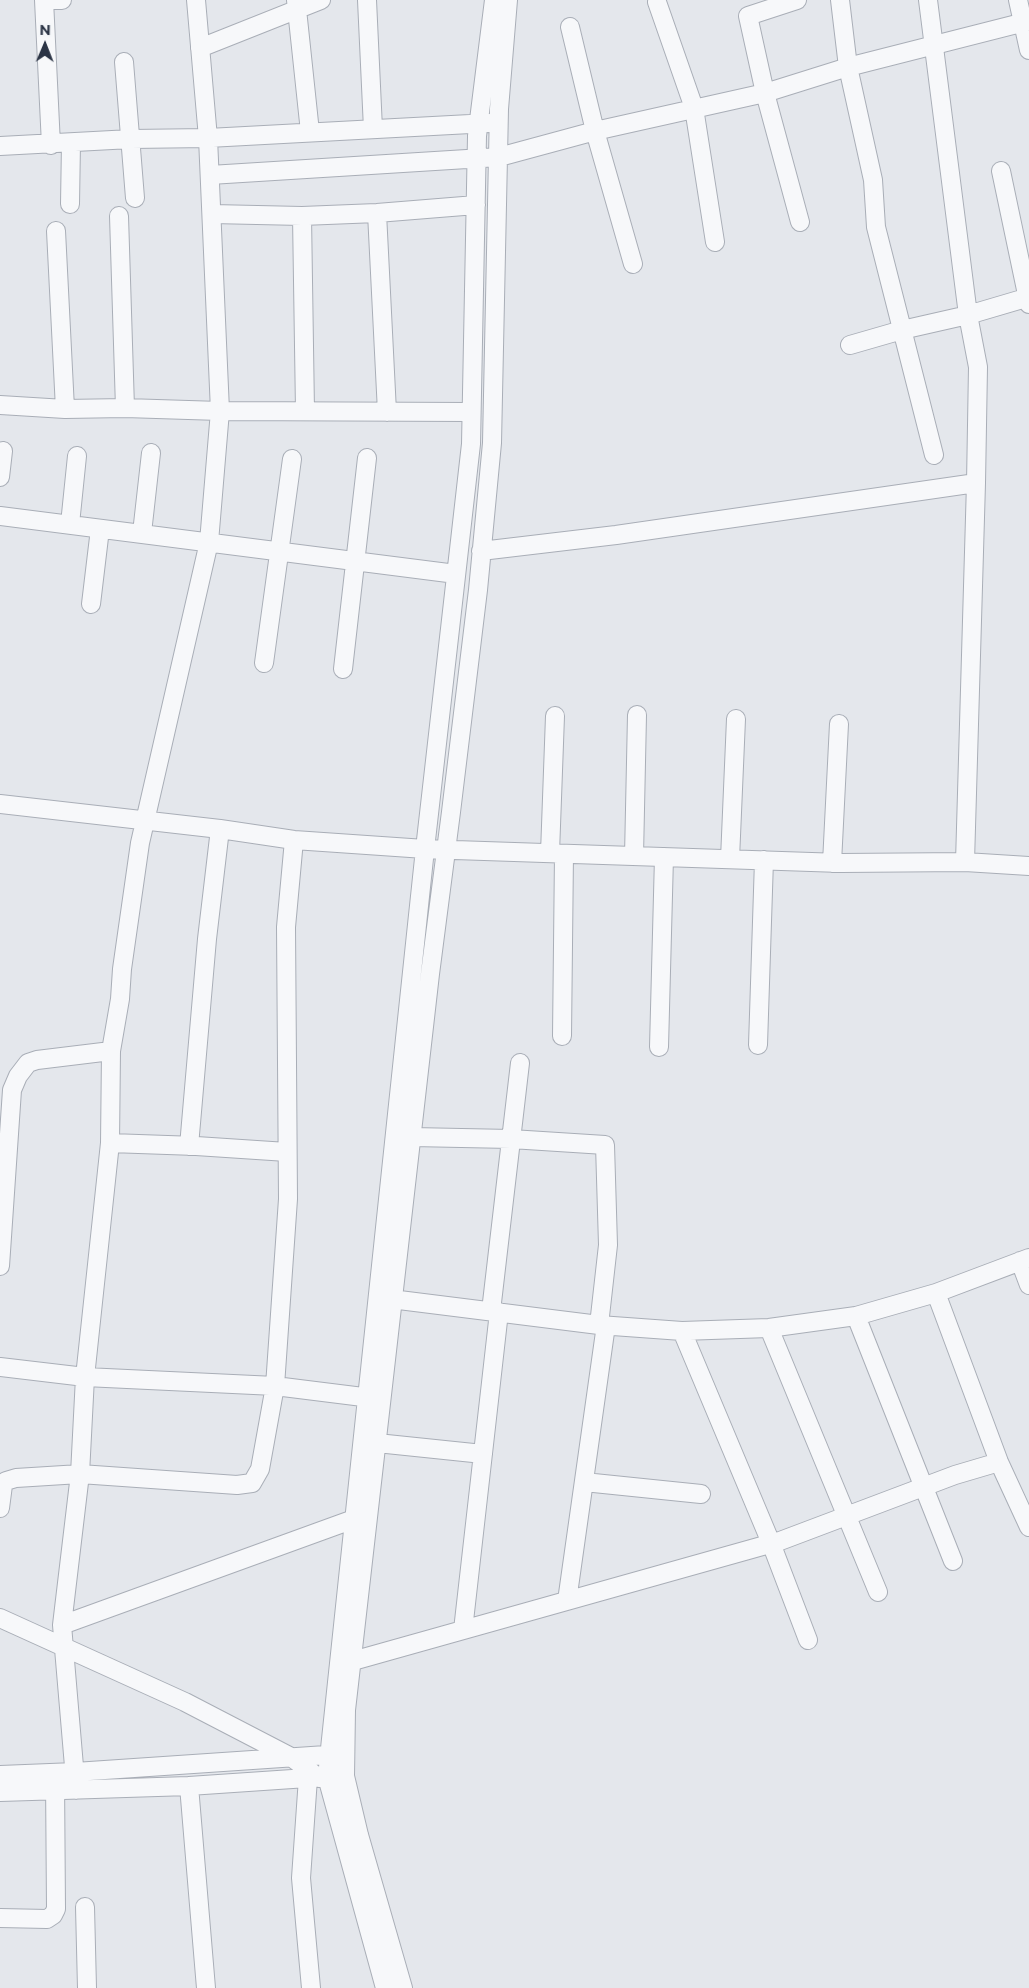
<!DOCTYPE html>
<html>
<head>
<meta charset="utf-8">
<style>
	body { margin:0 }
	#map { position:relative; width:1029px; height:1988px; overflow:hidden; background:#e4e7ec; font-family:Montserrat,sans-serif }
	canvas { display:block }
	.north { position:absolute; left:20px; top:20px; width:50px; height:50px; -webkit-text-stroke:4px #f4f6f9; paint-order:stroke; rotate:1deg; font-size:14px; font-weight:700; line-height:20px; text-align:center; color:#2b3445 }
	.north::after { content:''; display:block; margin:auto; width:18px; height:22px; background:#2b3445; clip-path:polygon(50% 0,100% 100%,50% 72%,0 100%) }
</style>
</head>
<body>
<div id="map">
<canvas width="1029" height="1988"></canvas>
<div class="north">N</div>
</div>
<script>
const g = document.querySelector('canvas').getContext('2d');
g.lineJoin = 'round';
function toPath(rows) {
  const path = new Path2D();
  for (const r of rows) {
    path.moveTo(r[0], r[1]);
    for (let i = 2; i < r.length; i += 2) path.lineTo(r[i], r[i + 1]);
  }
  return path;
}
function strokePath(path, color, width, dash) {
  g.strokeStyle = color;
  g.lineWidth = width;
  g.lineCap = dash ? 'butt' : 'round';
  g.setLineDash(dash || []);
  g.stroke(path);
}
const minor = toPath([
	[296,0,310,132],
	[367,0,373,129],
	[797,0,748,16,765,93,800,222],
	[840,0,848,67,873,180,876,227,934,455],
	[928,0,968,315,978,367,976,483,965,862],
	[1018,0,1029,50],
	[657,2,694,108,715,242],
	[570,27,595,131,633,264],
	[200,48,321,0],
	[124,62,135,198],
	[51,145,44,0,62,0],
	[0,146,131,139,208,138,489,123],
	[1001,171,1029,304],
	[210,175,499,157,595,131,765,93,848,67,1029,21],
	[70,204,71,143],
	[377,213,387,412],
	[212,214,302,216,377,213,476,205],
	[119,216,125,408],
	[302,216,305,411],
	[56,231,65,409],
	[850,345,902,330,968,315,1029,297],
	[0,405,65,409,125,408,220,411,471,412],
	[0,477,3,451],
	[0,516,456,574],
	[70,524,77,456],
	[142,533,151,453],
	[481,551,616,535,976,483],
	[91,604,100,529],
	[264,663,292,459],
	[343,669,367,458],
	[0,804,220,829,294,840,425,849,841,863,965,862,1029,866],
	[550,853,555,716],
	[634,856,637,715],
	[730,859,736,719],
	[832,863,839,724],
	[562,1036,564,854],
	[758,1045,764,860],
	[659,1047,664,857],
	[412,1137,511,1139,605,1145,608,1245,599,1325],
	[110,1143,196,1146,287,1152],
	[189,1146,207,939,220,829],
	[1020,1261,1029,1285],
	[0,1266,12,1090,18,1076,28,1063,37,1060,111,1051],
	[936,1293,999,1462,1029,1527],
	[383,1298,599,1325,682,1331,769,1328,856,1316,936,1293,1029,1258],
	[491,1311,520,1063],
	[856,1316,953,1561],
	[769,1328,878,1592],
	[682,1331,771,1543,808,1640],
	[0,1367,85,1377,275,1386,379,1399],
	[377,1443,483,1454],
	[584,1482,701,1494],
	[0,1508,3,1485,6,1481,16,1478,80,1474,237,1485,252,1483,260,1469,275,1386,288,1199,286,927,294,840],
	[567,1601,606,1325],
	[0,1618,185,1702,291,1757,319,1778],
	[62,1625,354,1519],
	[463,1630,499,1312],
	[342,1664,780,1541,955,1475,999,1462],
	[0,1775,75,1772,341,1754],
	[308,1778,301,1878,311,1988],
	[189,1786,206,1988],
	[76,1790,62,1625,80,1474,85,1377,110,1143,111,1051,120,999,122,969,140,843,209,542,220,411,208,138,196,0],
	[0,1792,189,1786,322,1777],
	[85,1907,87,1988],
	[0,1918,47,1919,53,1915,56,1909,55,1778],
	[385,1988,327,1777,425,849,471,444,477,136,494,0],
	[403,1988,359,1835,345,1776,346,1710,430,974,451,812,478,590,492,443,499,109,508,0]
]);
strokePath(minor, '#a9aeb7', 20);
strokePath(minor, '#f7f8fa', 18);
</script>
</body>
</html>
